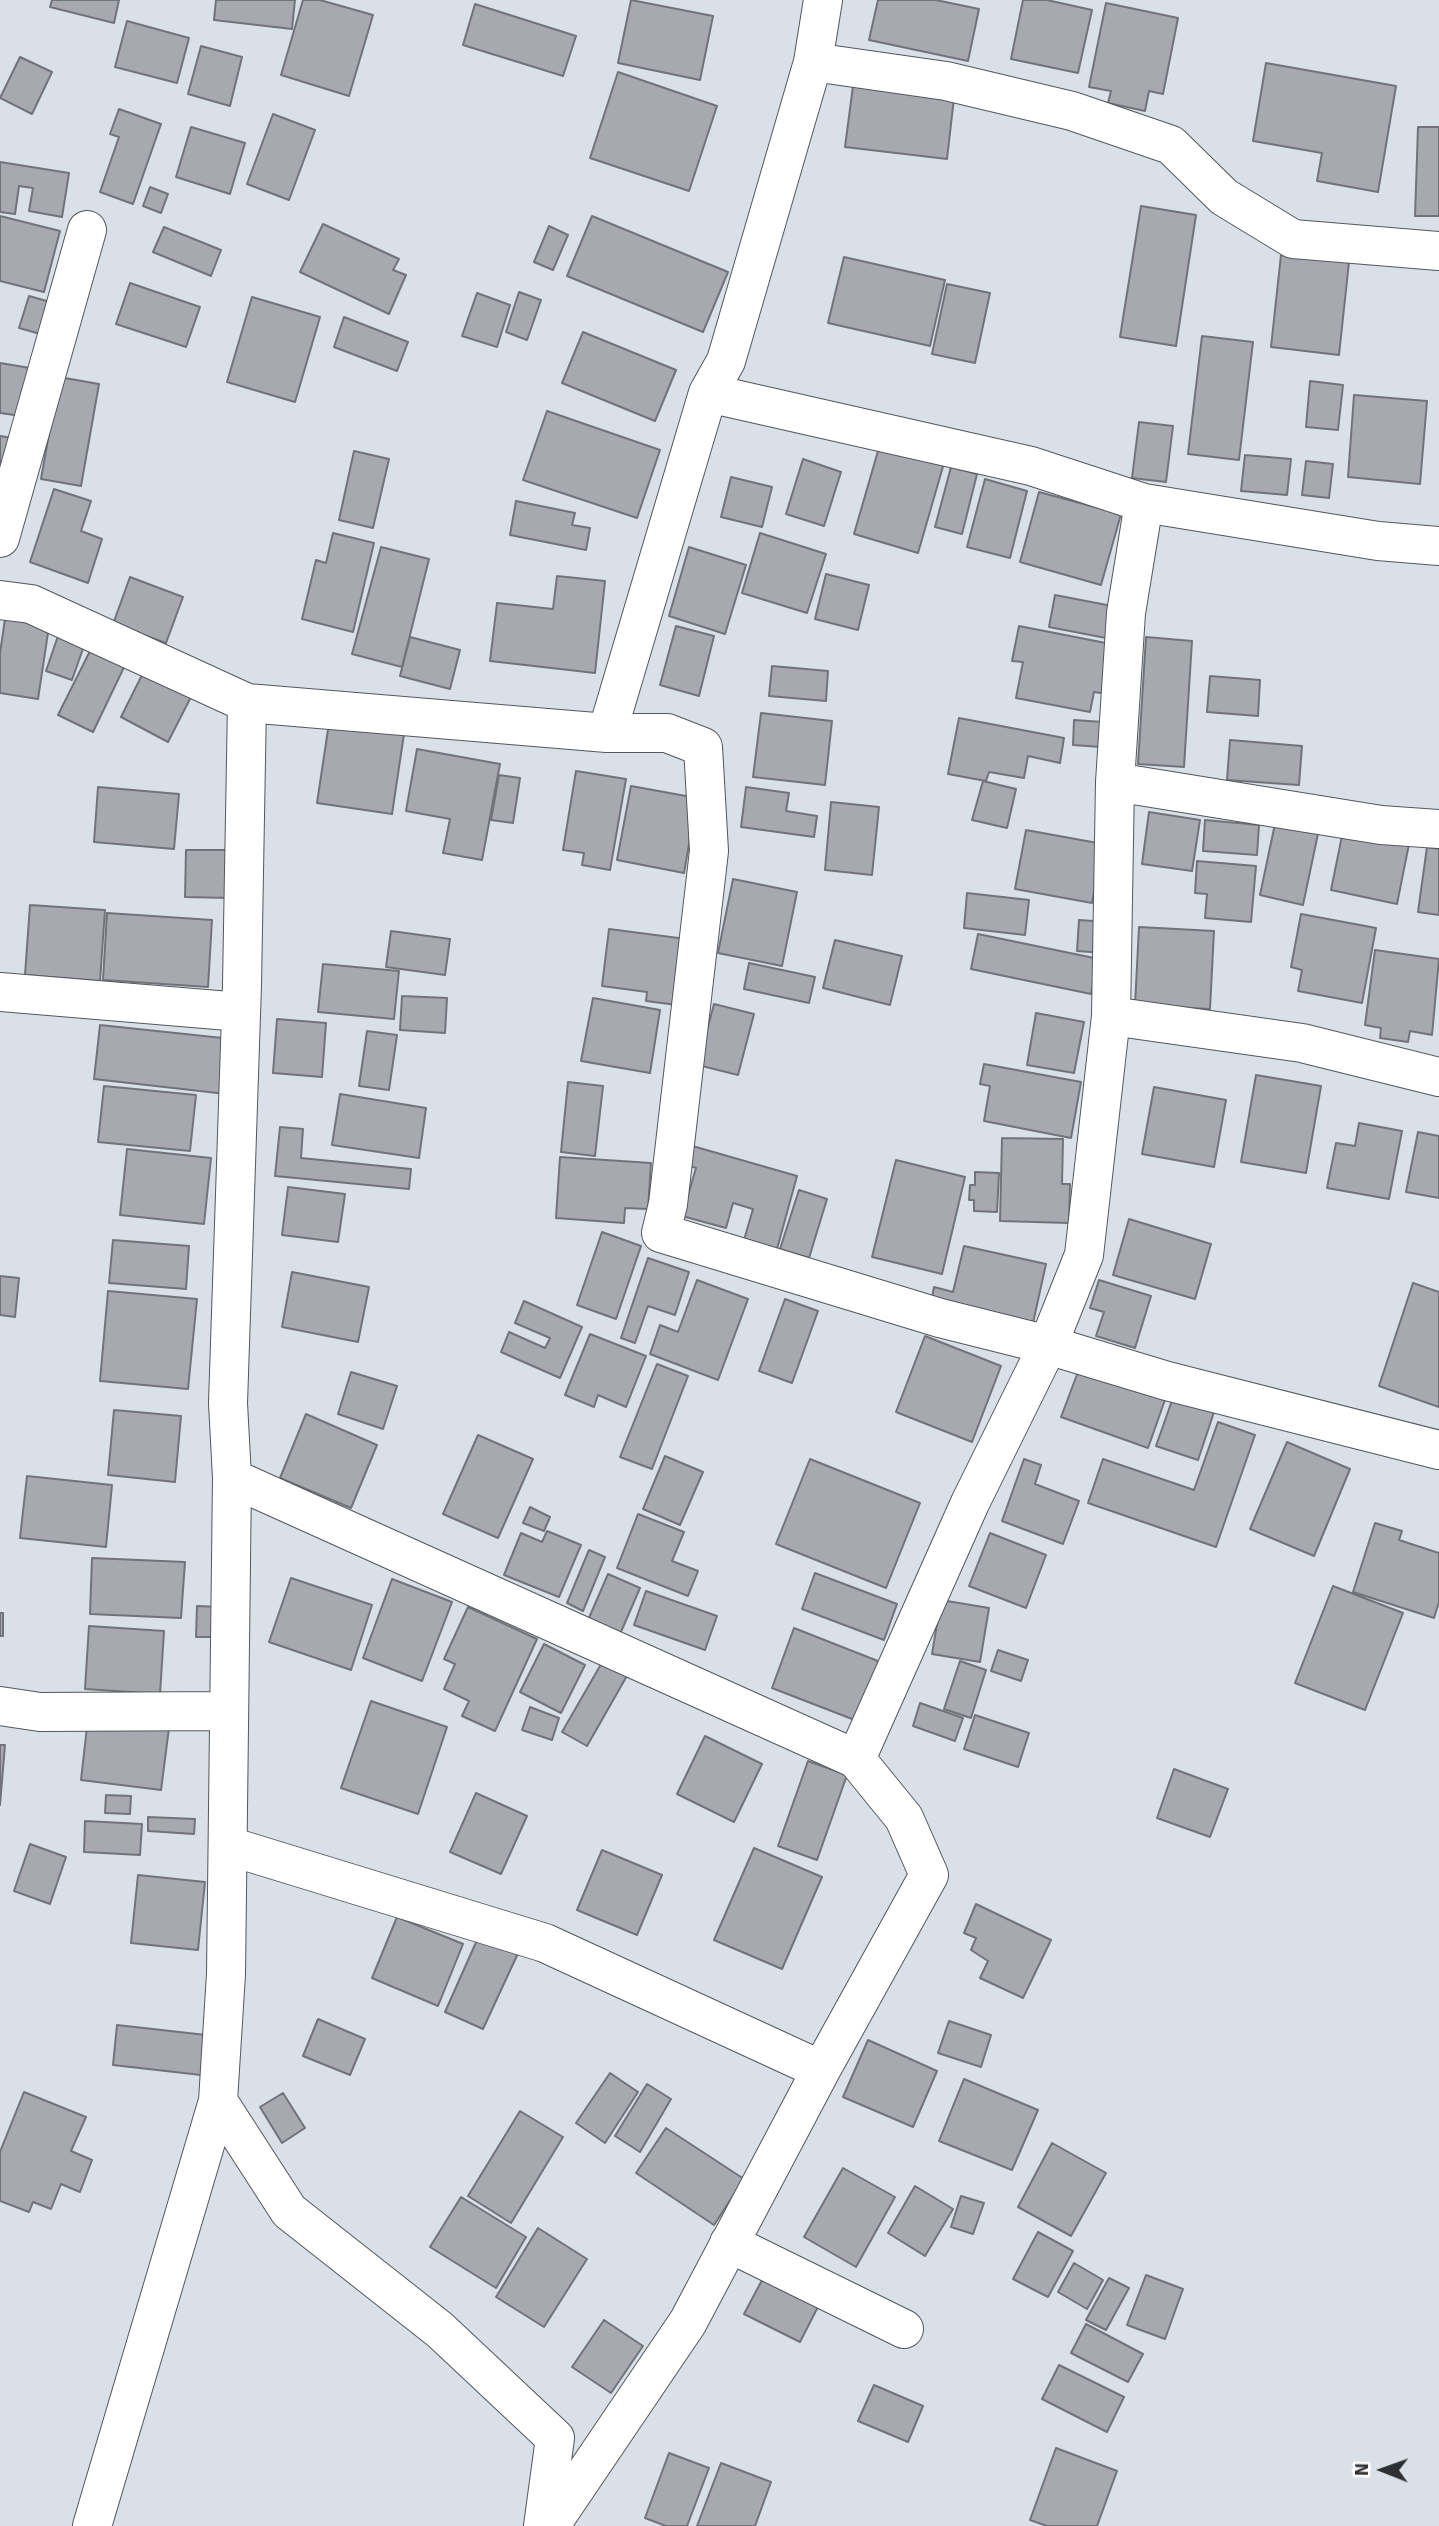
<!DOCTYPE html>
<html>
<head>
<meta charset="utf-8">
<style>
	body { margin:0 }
	#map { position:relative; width:1439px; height:2526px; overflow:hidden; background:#d9e0e7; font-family:Signika,sans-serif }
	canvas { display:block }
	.north { position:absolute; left:1348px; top:2435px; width:70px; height:70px; -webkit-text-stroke:5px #fff; paint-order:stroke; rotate:271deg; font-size:19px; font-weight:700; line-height:28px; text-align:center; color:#2d2f32 }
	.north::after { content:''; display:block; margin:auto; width:24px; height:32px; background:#2d2f32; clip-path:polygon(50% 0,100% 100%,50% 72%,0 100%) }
</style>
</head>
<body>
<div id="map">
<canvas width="1439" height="2526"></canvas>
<div class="north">N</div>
</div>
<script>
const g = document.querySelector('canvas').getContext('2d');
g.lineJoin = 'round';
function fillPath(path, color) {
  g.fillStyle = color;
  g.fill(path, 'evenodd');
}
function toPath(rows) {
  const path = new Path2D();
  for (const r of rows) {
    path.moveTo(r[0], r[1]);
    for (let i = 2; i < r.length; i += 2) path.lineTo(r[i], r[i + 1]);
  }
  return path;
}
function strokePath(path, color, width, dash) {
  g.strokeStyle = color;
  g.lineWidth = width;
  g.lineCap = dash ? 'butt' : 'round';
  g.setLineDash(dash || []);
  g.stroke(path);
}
const building = toPath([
	[52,0,119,0,114,23,50,7,52,0],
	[216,0,295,0,292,29,214,20,216,0],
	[303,0,320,0,373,15,349,96,281,75,303,0],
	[631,0,713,16,700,80,618,63,631,0],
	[878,0,936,0,979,9,968,61,869,40,878,0],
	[1023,0,1047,0,1092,10,1078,73,1011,59,1023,0],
	[1106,3,1178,18,1163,94,1149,91,1145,111,1108,103,1111,91,1089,87,1106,3],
	[475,4,576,36,563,76,463,45,475,4],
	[127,21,189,38,177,83,115,67,127,21],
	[201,46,242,57,230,106,188,94,201,46],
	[20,57,52,72,32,114,0,98,20,57],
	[1266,63,1396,86,1378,192,1317,181,1322,153,1253,141,1266,63],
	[618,72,717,106,689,191,590,158,618,72],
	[853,86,954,98,947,159,845,147,853,86],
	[119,109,161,124,133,204,100,192,119,137,110,134,119,109],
	[273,114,315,130,289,200,247,184,273,114],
	[191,127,245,143,230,194,176,177,191,127],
	[1418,127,1439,127,1439,216,1415,216,1418,127],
	[0,162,69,173,62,217,29,211,33,188,19,186,15,214,0,212,0,162],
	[150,187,168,194,161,213,143,206,150,187],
	[1141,206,1196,215,1176,346,1120,337,1141,206],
	[0,216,60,231,44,292,0,281,0,216],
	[592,216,728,272,703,332,567,276,592,216],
	[323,224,399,259,393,270,406,275,389,314,300,272,323,224],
	[549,226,568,235,553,270,534,262,549,226],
	[164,227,221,250,211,276,153,252,164,227],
	[1281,255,1349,262,1339,355,1271,347,1281,255],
	[844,257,945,280,930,346,828,323,844,257],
	[130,283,200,307,186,347,116,324,130,283],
	[947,284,990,293,975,363,932,354,947,284],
	[519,292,541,300,527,340,506,332,519,292],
	[477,293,510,305,497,347,462,336,477,293],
	[29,296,61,305,51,337,19,328,29,296],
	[252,297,320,317,295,402,227,382,252,297],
	[344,317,408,342,397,371,334,347,344,317],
	[583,332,676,370,655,421,562,383,583,332],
	[1202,336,1253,342,1239,460,1188,454,1202,336],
	[0,363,36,369,29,417,0,413,0,363],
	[59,377,99,384,81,486,41,479,59,377],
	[1310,381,1343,385,1338,430,1306,427,1310,381],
	[1354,395,1427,401,1420,484,1348,477,1354,395],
	[547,411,660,450,637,518,523,480,547,411],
	[1139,422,1173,426,1166,482,1132,478,1139,422],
	[0,436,13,438,0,477,0,436],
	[880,444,944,463,918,553,854,534,880,444],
	[354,451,389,459,373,528,339,520,354,451],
	[1245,455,1291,459,1287,495,1241,491,1245,455],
	[803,459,841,472,824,526,786,514,803,459],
	[1306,461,1333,464,1329,498,1302,495,1306,461],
	[951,467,977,474,962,534,935,527,951,467],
	[731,477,772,487,762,527,721,517,731,477],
	[985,479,1027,491,1010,558,967,547,985,479],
	[54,489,91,501,81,531,102,539,88,583,30,562,54,489],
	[1039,492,1121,514,1101,585,1020,562,1039,492],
	[516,501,575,513,572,525,590,528,586,550,510,535,516,501],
	[333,533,374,543,353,632,302,619,316,560,326,563,333,533],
	[760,533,826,554,807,613,742,593,760,533],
	[381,547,429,559,402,667,352,654,381,547],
	[689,547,746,565,725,634,669,616,689,547],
	[826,574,869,585,858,630,815,619,826,574],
	[557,576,605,581,595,673,490,661,497,603,553,609,557,576],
	[130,577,183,597,166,643,113,624,130,577],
	[1055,595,1112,606,1106,638,1049,627,1055,595],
	[5,619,49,626,38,699,0,693,0,653,5,619],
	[676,626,714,636,699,696,660,685,676,626],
	[1019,626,1116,645,1107,694,1094,692,1090,712,1016,698,1023,662,1012,661,1019,626],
	[59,633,85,643,72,680,46,671,59,633],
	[410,637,460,650,450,689,400,676,410,637],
	[1146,637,1192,641,1184,767,1138,764,1146,637],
	[93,645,127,661,93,732,58,715,93,645],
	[772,666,828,671,826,701,769,696,772,666],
	[146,667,194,691,168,742,121,717,146,667],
	[1210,676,1260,680,1258,716,1207,712,1210,676],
	[761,713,832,721,825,785,753,777,761,713],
	[959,718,1064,738,1060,763,1028,756,1024,778,989,772,986,781,948,774,959,718],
	[1074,720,1103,722,1101,747,1073,745,1074,720],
	[329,723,404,734,392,814,317,803,329,723],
	[1230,740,1302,746,1299,785,1227,780,1230,740],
	[417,749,500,764,482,860,443,853,450,819,406,811,417,749],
	[576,771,626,779,610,870,582,865,584,853,563,850,576,771],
	[499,775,520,778,513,823,491,820,499,775],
	[983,781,1016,789,1007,828,972,820,983,781],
	[631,786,697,798,684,873,617,860,631,786],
	[98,787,179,794,174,849,94,842,98,787],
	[746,787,789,793,786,811,817,816,814,837,741,827,746,787],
	[831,802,879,807,872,875,825,870,831,802],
	[1149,812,1200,820,1192,871,1142,864,1149,812],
	[1276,819,1319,829,1303,905,1260,895,1276,819],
	[1205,820,1259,825,1257,855,1203,851,1205,820],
	[1344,826,1410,839,1397,904,1331,890,1344,826],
	[1026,830,1103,844,1092,903,1015,889,1026,830],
	[1427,847,1439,849,1439,915,1418,912,1427,847],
	[186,850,231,850,230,898,185,897,186,850],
	[1197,861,1256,866,1251,922,1205,918,1207,894,1195,893,1197,861],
	[733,879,797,892,782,966,718,953,733,879],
	[967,893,1029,900,1025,935,964,928,967,893],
	[30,905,105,910,100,981,25,975,30,905],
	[107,913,212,920,208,987,103,980,107,913],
	[1301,914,1376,928,1362,1003,1298,991,1302,970,1291,967,1301,914],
	[1079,920,1107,922,1105,953,1077,951,1079,920],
	[1139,927,1214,931,1210,1009,1135,1005,1139,927],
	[609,929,686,939,677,1005,646,1001,647,992,602,986,609,929],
	[391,931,450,939,445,975,386,967,391,931],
	[978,934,1099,959,1091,994,971,969,978,934],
	[835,940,902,956,890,1005,823,988,835,940],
	[1375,950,1439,959,1432,1035,1410,1031,1408,1042,1380,1038,1381,1028,1365,1025,1375,950],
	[749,963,815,977,809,1003,744,989,749,963],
	[323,964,399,971,394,1019,318,1012,323,964],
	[402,996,447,998,445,1033,400,1030,402,996],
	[593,998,660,1010,650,1073,581,1061,593,998],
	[714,1004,754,1014,738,1075,698,1065,714,1004],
	[1036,1013,1084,1022,1074,1073,1027,1065,1036,1013],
	[277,1019,326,1023,322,1077,273,1073,277,1019],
	[100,1025,232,1039,226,1094,94,1079,100,1025],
	[367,1031,397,1035,389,1090,359,1086,367,1031],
	[984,1064,1081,1082,1071,1138,984,1121,990,1086,980,1084,984,1064],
	[1256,1075,1321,1086,1306,1173,1241,1162,1256,1075],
	[568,1082,603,1086,595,1156,561,1152,568,1082],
	[104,1086,196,1095,190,1151,98,1142,104,1086],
	[1154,1087,1226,1100,1214,1167,1142,1154,1154,1087],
	[340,1094,426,1108,419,1158,332,1145,340,1094],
	[1359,1123,1402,1131,1389,1199,1327,1188,1336,1143,1355,1146,1359,1123],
	[280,1127,303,1129,301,1158,411,1169,409,1189,275,1176,280,1127],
	[1418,1132,1439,1136,1439,1198,1406,1192,1418,1132],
	[1002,1138,1063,1139,1062,1184,1070,1184,1069,1223,1000,1221,1002,1138],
	[689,1145,797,1176,777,1249,744,1240,753,1209,733,1203,726,1228,682,1216,696,1168,683,1164,689,1145],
	[127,1149,211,1158,204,1224,120,1215,127,1149],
	[560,1157,651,1163,648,1209,625,1208,624,1223,556,1218,560,1157],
	[896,1160,965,1177,942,1274,872,1257,896,1160],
	[975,1172,999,1173,997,1212,974,1211,974,1200,969,1200,970,1185,975,1185,975,1172],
	[288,1187,345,1194,338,1242,282,1235,288,1187],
	[799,1190,827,1199,809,1258,780,1249,799,1190],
	[1129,1219,1211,1244,1195,1299,1113,1275,1129,1219],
	[602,1232,641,1246,616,1319,577,1305,602,1232],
	[113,1240,189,1246,186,1289,109,1283,113,1240],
	[964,1246,1046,1264,1031,1332,930,1309,934,1287,953,1292,964,1246],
	[648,1258,689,1272,675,1315,648,1306,635,1343,621,1338,648,1258],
	[292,1272,369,1287,358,1342,282,1327,292,1272],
	[0,1276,19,1278,15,1317,0,1315,0,1276],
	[697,1280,748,1299,718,1380,650,1354,660,1325,678,1332,697,1280],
	[1099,1280,1151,1296,1135,1348,1096,1336,1104,1312,1090,1308,1099,1280],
	[1413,1283,1439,1292,1439,1407,1379,1386,1413,1283],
	[108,1291,197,1299,188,1389,100,1381,108,1291],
	[785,1299,818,1311,792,1383,759,1371,785,1299],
	[524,1301,582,1327,560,1378,501,1352,509,1332,545,1348,550,1338,515,1323,524,1301],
	[590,1334,646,1356,626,1407,598,1395,594,1407,565,1395,590,1334],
	[925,1336,1001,1366,972,1442,896,1412,925,1336],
	[657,1364,688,1376,652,1469,620,1457,657,1364],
	[1081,1364,1167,1394,1148,1448,1061,1417,1081,1364],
	[351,1372,397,1386,383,1429,338,1414,351,1372],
	[1175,1392,1216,1406,1198,1460,1156,1446,1175,1392],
	[114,1410,181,1416,175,1482,108,1475,114,1410],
	[306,1414,377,1445,351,1508,280,1478,306,1414],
	[1218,1422,1255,1435,1216,1547,1088,1503,1103,1459,1194,1490,1218,1422],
	[478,1435,533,1459,498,1538,443,1514,478,1435],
	[1287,1442,1350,1469,1314,1556,1250,1529,1287,1442],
	[665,1456,703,1472,680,1525,643,1509,665,1456],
	[810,1459,920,1503,886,1588,776,1544,810,1459],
	[1024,1459,1041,1465,1035,1484,1079,1501,1063,1544,1002,1521,1024,1459],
	[27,1476,112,1485,106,1547,20,1538,27,1476],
	[530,1507,550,1517,544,1531,523,1523,530,1507],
	[638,1514,684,1532,672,1561,698,1571,688,1596,617,1568,638,1514],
	[1375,1523,1402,1531,1399,1540,1439,1553,1439,1602,1434,1618,1353,1592,1375,1523],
	[547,1531,581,1545,559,1597,504,1575,521,1533,542,1542,547,1531],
	[990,1533,1046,1555,1026,1608,969,1586,990,1533],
	[589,1550,605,1557,583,1611,567,1603,589,1550],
	[92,1558,185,1562,181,1618,90,1614,92,1558],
	[815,1573,897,1604,884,1640,802,1609,815,1573],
	[608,1574,640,1588,614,1648,582,1634,608,1574],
	[291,1578,372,1605,351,1670,269,1642,291,1578],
	[392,1579,452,1602,422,1681,363,1658,392,1579],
	[1333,1586,1403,1613,1365,1710,1295,1683,1333,1586],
	[646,1591,717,1616,705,1650,634,1625,646,1591],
	[941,1600,989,1608,980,1662,932,1654,941,1600],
	[197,1606,223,1607,222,1637,196,1637,197,1606],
	[468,1607,537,1639,495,1731,462,1716,469,1701,444,1689,455,1664,444,1659,468,1607],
	[0,1613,3,1613,3,1636,0,1636,0,1613],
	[89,1626,164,1631,160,1694,85,1689,89,1626],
	[794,1628,888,1665,865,1724,772,1688,794,1628],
	[544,1644,585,1665,561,1713,520,1692,544,1644],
	[998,1650,1028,1660,1021,1681,991,1671,998,1650],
	[604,1659,628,1674,587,1746,562,1732,604,1659],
	[960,1661,986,1670,971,1718,944,1709,960,1661],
	[371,1701,447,1727,418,1814,341,1788,371,1701],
	[920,1703,963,1718,955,1741,913,1726,920,1703],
	[530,1707,559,1718,552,1740,522,1730,530,1707],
	[975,1715,1029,1733,1018,1767,964,1749,975,1715],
	[88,1718,169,1728,161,1790,81,1780,88,1718],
	[705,1736,762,1764,734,1822,677,1794,705,1736],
	[0,1745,5,1745,0,1805,0,1745],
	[808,1761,847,1775,817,1860,778,1846,808,1761],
	[1174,1769,1228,1789,1210,1837,1157,1818,1174,1769],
	[476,1793,527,1816,501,1874,450,1852,476,1793],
	[106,1795,131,1796,130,1814,105,1813,106,1795],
	[148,1817,195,1819,194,1834,148,1831,148,1817],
	[85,1821,142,1824,140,1855,84,1852,85,1821],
	[30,1844,66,1857,50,1904,14,1891,30,1844],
	[754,1848,822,1877,782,1969,714,1940,754,1848],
	[602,1850,662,1875,637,1935,577,1910,602,1850],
	[138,1875,205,1882,198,1950,131,1943,138,1875],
	[976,1904,1051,1940,1023,1998,980,1978,988,1961,971,1950,976,1938,964,1933,976,1904],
	[397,1917,463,1944,438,2006,372,1978,397,1917],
	[481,1931,520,1949,483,2029,445,2012,481,1931],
	[318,2019,365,2039,350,2075,303,2056,318,2019],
	[949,2021,991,2035,981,2067,938,2053,949,2021],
	[117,2025,206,2035,201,2075,113,2065,117,2025],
	[868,2040,937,2071,913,2127,843,2097,868,2040],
	[610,2073,638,2092,605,2143,576,2123,610,2073],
	[964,2079,1038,2110,1012,2170,939,2141,964,2079],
	[647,2084,671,2099,640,2152,615,2136,647,2084],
	[24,2092,86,2117,71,2151,92,2160,80,2192,61,2184,51,2209,33,2202,29,2212,0,2201,0,2152,24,2092],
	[283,2093,305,2128,282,2143,260,2107,283,2093],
	[520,2111,563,2137,511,2223,468,2196,520,2111],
	[666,2128,744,2179,714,2225,636,2173,666,2128],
	[1052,2143,1106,2173,1071,2236,1018,2207,1052,2143],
	[843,2168,895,2197,856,2267,804,2237,843,2168],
	[915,2186,953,2209,925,2256,888,2233,915,2186],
	[961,2196,984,2203,973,2234,951,2227,961,2196],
	[461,2197,526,2237,496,2288,430,2247,461,2197],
	[538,2228,587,2259,544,2327,496,2297,538,2228],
	[1038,2232,1073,2251,1048,2297,1013,2279,1038,2232],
	[1074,2263,1103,2280,1087,2309,1058,2292,1074,2263],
	[769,2267,824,2295,800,2342,744,2314,769,2267],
	[1146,2275,1183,2289,1165,2339,1127,2325,1146,2275],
	[1109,2278,1129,2288,1106,2330,1086,2320,1109,2278],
	[604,2320,643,2346,611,2393,572,2367,604,2320],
	[1086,2324,1143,2354,1128,2382,1071,2353,1086,2324],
	[1059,2365,1124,2397,1107,2432,1042,2399,1059,2365],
	[874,2385,923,2406,908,2442,858,2421,874,2385],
	[1056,2448,1117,2471,1097,2526,1047,2526,1030,2520,1056,2448],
	[669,2453,709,2468,687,2526,666,2526,645,2518,669,2453],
	[721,2463,771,2482,755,2526,697,2526,721,2463]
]);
const minor = toPath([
	[813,62,946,81,1072,111,1171,145,1224,197,1293,239,1439,251],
	[708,393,1031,466,1144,503,1378,541,1439,546],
	[0,538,87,230],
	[0,600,31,604,247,703],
	[607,733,667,733,703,747,709,851,668,1204,661,1233,940,1318,1048,1345,1167,1381,1439,1450],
	[1115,782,1381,825,1439,829],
	[0,992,241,1012],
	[1111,1016,1302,1043,1439,1077],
	[232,1478,856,1759],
	[0,1706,40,1712,229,1711],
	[229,1846,545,1943,821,2070],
	[729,2243,904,2329],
	[92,2526,218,2101],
	[543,2526,555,2438,440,2330,289,2211,218,2101,226,1974,232,1478,228,1403,242,985,247,703,607,733,708,393,726,361,813,62,823,0],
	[550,2526,688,2322,821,2070,929,1875,904,1818,856,1759,970,1503,1048,1345,1084,1255,1111,1016,1115,782,1126,613,1144,503]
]);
fillPath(building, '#a8a8b1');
strokePath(building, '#72737a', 2);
strokePath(minor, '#52585d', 40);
strokePath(minor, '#fff', 38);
</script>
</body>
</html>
